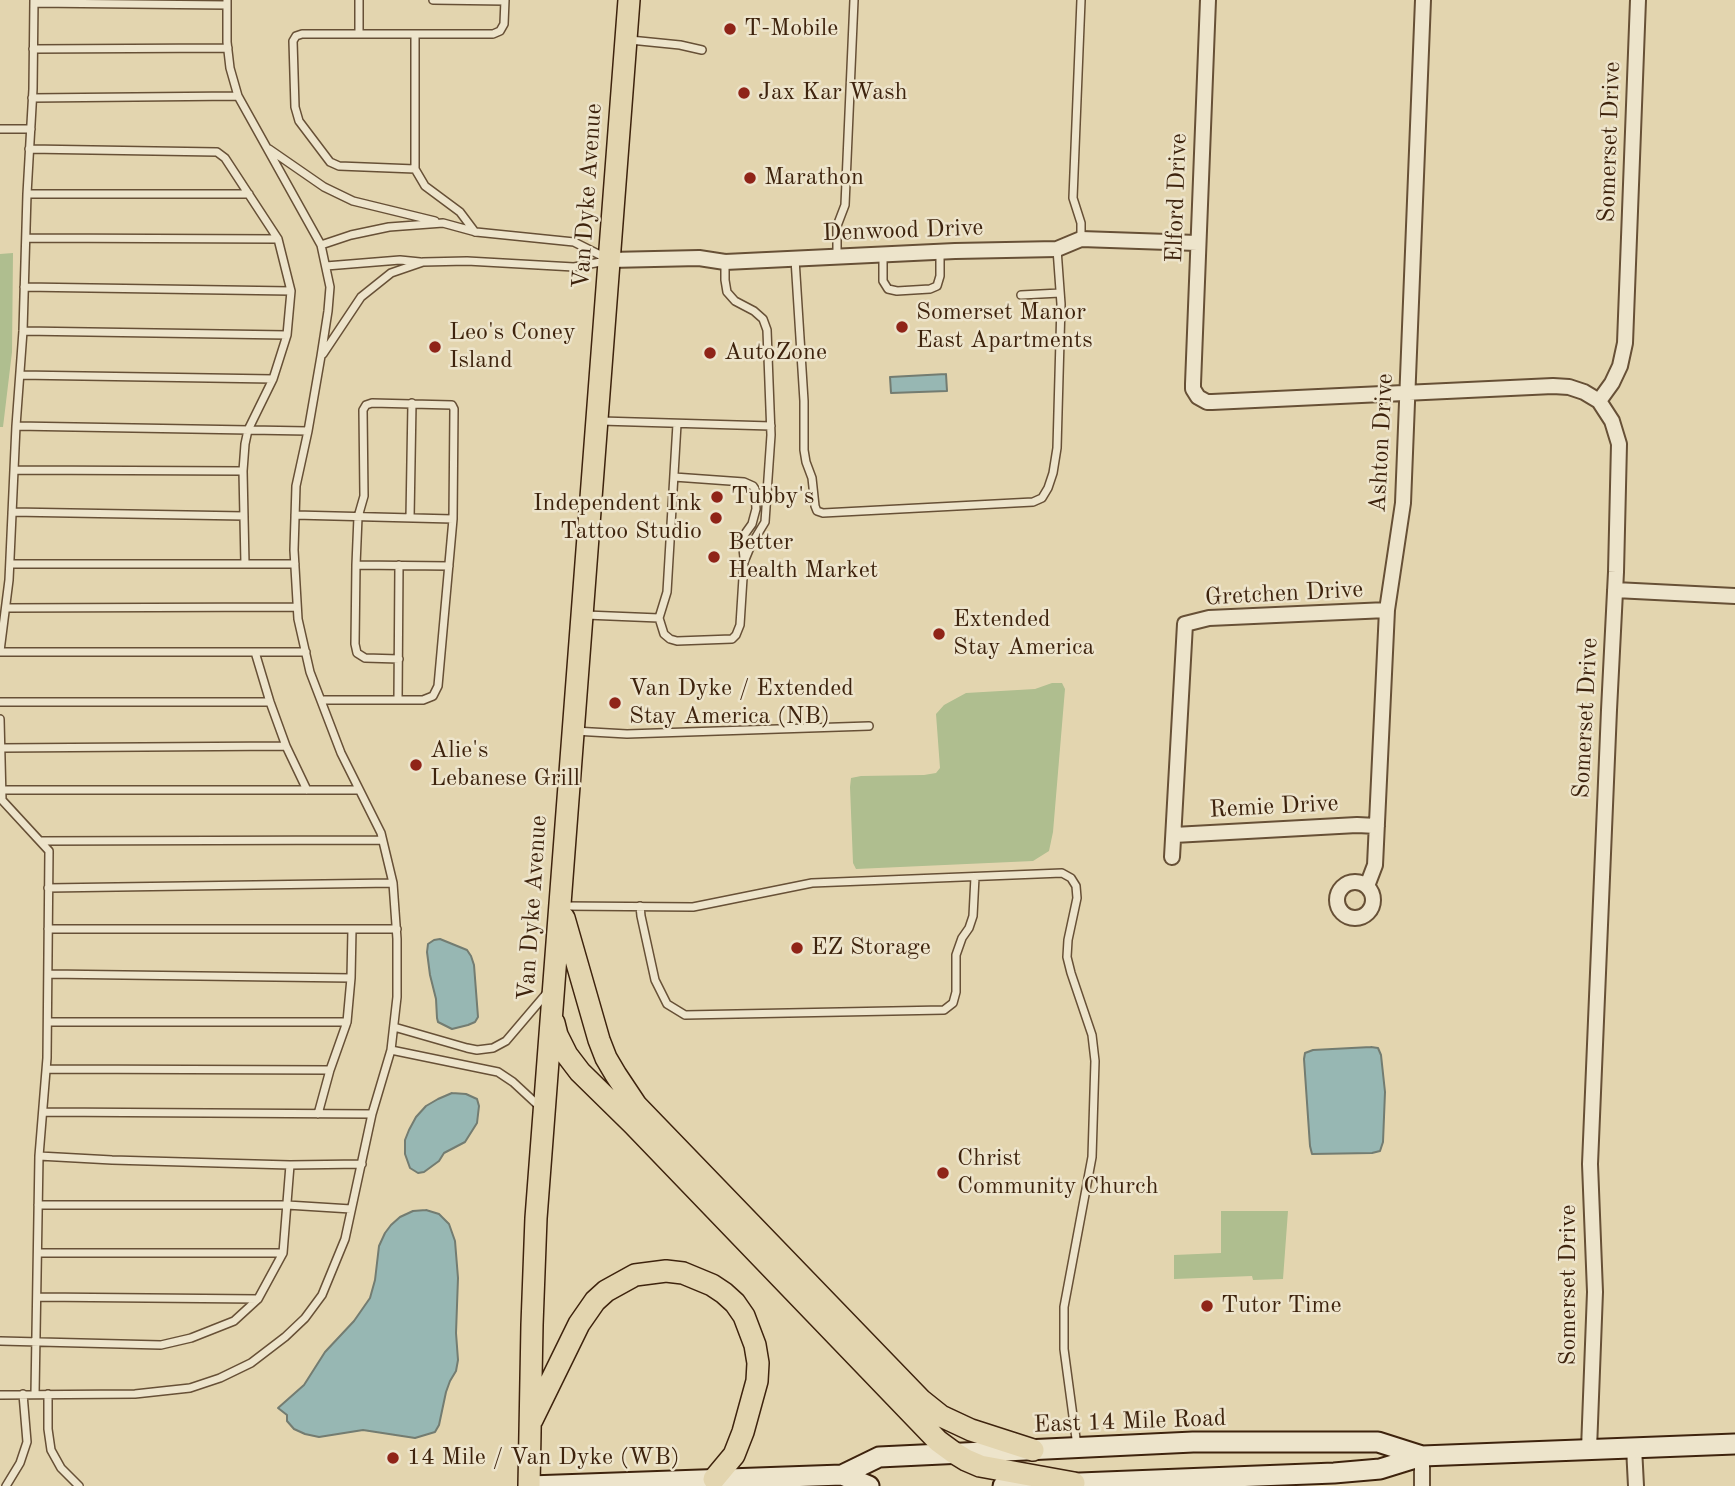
<!DOCTYPE html>
<html>
<head>
<meta charset="utf-8">
<style>
	body { margin:0 }
	canvas { display:block; background:#e3d5af }
</style>
</head>
<body>
<canvas width="1735" height="1486"></canvas>
<script>
const g = document.querySelector('canvas').getContext('2d');
g.lineJoin = 'round';
function fillPath(path, color) {
  g.fillStyle = color;
  g.fill(path, 'evenodd');
}
function toPath(rows) {
  const path = new Path2D();
  for (const r of rows) {
    if (r.length === 3) {
      path.moveTo(r[0] + r[2], r[1]);
      path.arc(r[0], r[1], r[2], 0, 2 * Math.PI);
      continue;
    }
    path.moveTo(r[0], r[1]);
    for (let i = 2; i < r.length; i += 2) path.lineTo(r[i], r[i + 1]);
  }
  return path;
}
function strokePath(path, color, width, dash) {
  g.strokeStyle = color;
  g.lineWidth = width;
  g.lineCap = dash ? 'butt' : 'round';
  g.setLineDash(dash || []);
  g.stroke(path);
}
function label(font, color, halo, rows, align = 'center') {
  g.font = font + ' "Old Standard TT",serif';
  g.lineWidth = 5;
  g.setLineDash([]);
  g.textBaseline = 'middle';
  g.strokeStyle = halo;
  g.fillStyle = color;
  for (const [text, x, y, turn = 0] of rows) {
    g.save();
    g.translate(x, y);
    g.rotate((+turn || 0) * Math.PI / 180);
    g.textAlign = isNaN(turn) ? turn : align;
    if (halo) g.strokeText(text, 0, 0);
    g.fillText(text, 0, 0);
    g.restore();
  }
}
const green = toPath([
	[13,253,12,352,3,427,0,427,0,254],
	[1052,683,1062,683,1065,689,1053,832,1049,851,1033,861,856,869,853,863,850,787,851,778,861,776,924,775,936,773,940,768,936,714,944,705,966,693,1035,689],
	[1221,1211,1288,1211,1283,1279,1253,1280,1252,1276,1174,1279,1174,1255,1221,1253]
]);
const water = toPath([
	[946,374,947,391,891,393,890,377,946,374],
	[440,939,467,950,471,956,474,965,478,1017,475,1022,468,1025,452,1029,438,1022,437,1018,436,999,430,975,427,952,428,944,434,940,440,939],
	[1371,1047,1378,1048,1381,1055,1385,1092,1383,1142,1380,1151,1372,1153,1312,1154,1310,1146,1304,1059,1305,1053,1313,1050,1371,1047],
	[452,1093,466,1094,477,1099,479,1106,477,1123,465,1142,444,1153,439,1161,424,1172,418,1173,410,1168,405,1154,405,1140,409,1130,416,1117,426,1106,438,1099,452,1093],
	[426,1210,439,1214,449,1224,455,1241,458,1278,456,1333,458,1360,456,1371,450,1381,446,1392,439,1425,435,1432,415,1438,363,1430,319,1437,305,1434,294,1429,287,1421,287,1415,278,1408,304,1385,325,1352,354,1321,370,1298,375,1280,379,1246,385,1233,391,1225,400,1217,413,1211,426,1210]
]);
const lane = toPath([
	[359,0,359,34],
	[433,0,505,1],
	[1081,0,1073,198,1081,223,1081,239],
	[34,3,227,5],
	[415,34,415,169,339,166,330,162,299,121,295,107,293,41,296,36,302,34,493,34,500,31,504,24,505,0],
	[630,40,680,45,702,50],
	[33,49,228,48],
	[32,98,238,96],
	[0,129,31,129],
	[29,149,217,152,225,158,278,239,291,291,287,335,273,379,248,430,245,444,243,471,245,564],
	[269,149,324,187,353,201,435,221],
	[415,169,425,186,460,212,475,232],
	[27,194,249,194],
	[26,238,278,239],
	[321,245,351,235,389,227,443,223,476,232,574,242,606,258],
	[883,255,883,281,888,289,897,291,930,289,937,286,940,276,940,252],
	[837,257,837,226,845,205,854,0],
	[795,259,804,401,804,450,806,462,812,478,815,506,817,511,823,513,1033,502,1042,498,1048,488,1053,473,1057,448,1061,304,1057,249],
	[326,266,400,260,420,262],
	[24,287,291,291],
	[1021,295,1060,293],
	[23,331,287,335],
	[323,354,361,297,391,273,423,262,467,261,574,267,606,261],
	[20,375,273,379],
	[601,421,771,426],
	[677,424,667,592,659,618,664,634,670,639,677,641,732,639,736,635,740,625,744,562,751,545,765,522,771,435,767,330,763,319,754,311,735,301,727,292,725,280,725,262],
	[16,426,308,431],
	[14,470,243,471],
	[674,477,744,482,753,486,755,489,756,509,752,524,742,538,744,558],
	[12,512,244,516],
	[295,515,453,519,438,686,433,696,423,700,321,700],
	[410,518,412,403],
	[10,564,295,564],
	[356,565,449,566],
	[6,608,297,607],
	[586,615,659,618],
	[0,651,9,580,16,426,23,331,27,194,33,89,34,0],
	[0,652,306,652],
	[255,652,270,702,286,746,307,790],
	[399,659,365,658,357,653,355,644,356,565,358,517,364,496,363,410,366,405,372,403,452,405,454,409,453,519],
	[398,700,399,565],
	[0,702,270,702],
	[0,719,2,800,49,851,47,1058,39,1156,35,1394],
	[574,731,627,734,869,726],
	[1,748,286,746],
	[2,790,359,790],
	[40,841,382,840],
	[48,888,393,883],
	[563,906,693,907,812,883,1062,873,1071,878,1076,886,1077,898,1068,940,1067,957,1071,973,1092,1035,1095,1061,1092,1157,1064,1307,1064,1349,1077,1446],
	[640,906,641,916,655,980,667,1004,685,1015,944,1010,953,1003,956,992,956,955,962,938,969,928,973,916,975,877],
	[48,929,397,929],
	[48,974,351,978],
	[48,1022,347,1022],
	[394,1027,467,1048,477,1050,493,1048,506,1041,546,994],
	[391,1050,498,1072,513,1082,540,1107],
	[47,1069,330,1070],
	[43,1112,372,1114],
	[318,1114,330,1070,347,1022,351,978,352,929],
	[39,1156,112,1160,290,1165,362,1164],
	[38,1205,287,1205,351,1209],
	[38,1253,283,1253],
	[37,1297,258,1299],
	[0,1341,161,1345,191,1338,234,1321,258,1299,283,1253,290,1165],
	[48,1394,48,1429,51,1450,61,1468,79,1486],
	[0,1395,135,1394,190,1388,220,1378,251,1363,285,1337,305,1318,322,1295,345,1239,372,1114,391,1050,397,997,397,939,393,883,381,833,341,753,310,672,298,619,294,550,296,486,308,431,321,356,328,311,330,287,321,245,238,96,230,68,227,42,227,0],
	[6,1486,20,1463,27,1442,23,1394]
]);
const street = toPath([
	[1208,0,1193,384,1193,389,1198,397,1207,402,1212,402,1553,386,1569,387,1584,392,1599,401,1612,421,1619,444,1616,572,1609,710,1590,1164,1595,1292,1589,1449],
	[610,260,699,258,725,262,955,251,1057,249,1081,239,1197,243],
	[1599,401,1612,383,1620,366,1625,343,1638,0],
	[1615,590,1735,596],
	[1174,835,1357,825,1377,826],
	[1172,857,1185,624,1209,618,1387,610],
	[1355,900,18],
	[1367,886,1375,865,1387,610,1403,503,1423,0],
	[1634,1447,1636,1486],
	[1422,1456,1422,1486]
]);
const secondary = toPath([
	[842,1475,869,1486],
	[530,1486,842,1475,879,1457,1193,1442,1378,1442,1422,1456],
	[1003,1486,1334,1473,1380,1469,1422,1456,1735,1444]
]);
const primary = toPath([
	[564,918,599,1040,606,1058,616,1075,636,1105,921,1400,941,1416,971,1430,1033,1450],
	[554,1023,557,1035,567,1055,580,1072,633,1124,938,1441,953,1452,966,1460,980,1466,1074,1483],
	[532,1420,579,1324,595,1301,606,1291,635,1275,666,1271,683,1273,712,1285,724,1293,735,1303,744,1316,755,1345,758,1363,757,1381,743,1432,734,1455,714,1479],
	[529,1486,532,1325,536,1218,629,0]
]);
const markers = [
	[730,29,7,"#8f2418"],
	[744,93,7,"#8f2418"],
	[750,178,7,"#8f2418"],
	[902,327,7,"#8f2418"],
	[435,347,7,"#8f2418"],
	[710,353,7,"#8f2418"],
	[717,497,7,"#8f2418"],
	[716,518,7,"#8f2418"],
	[714,557,7,"#8f2418"],
	[939,634,7,"#8f2418"],
	[615,703,7,"#8f2418"],
	[416,765,7,"#8f2418"],
	[797,948,7,"#8f2418"],
	[943,1173,7,"#8f2418"],
	[1207,1306,7,"#8f2418"],
	[393,1458,7,"#8f2418"]
];
const poiNames = [
	["T-Mobile",744,29],
	["Jax Kar Wash",758,93],
	["Marathon",764,178],
	["Somerset Manor",916,313],
	["East Apartments",916,341],
	["Leo's Coney",449,333],
	["Island",449,361],
	["AutoZone",724,353],
	["Tubby's",731,497],
	["Independent Ink",702,504,"right"],
	["Tattoo Studio",702,532,"right"],
	["Better",728,543],
	["Health Market",728,571],
	["Extended",953,620],
	["Stay America",953,648],
	["Van Dyke / Extended",629,689],
	["Stay America (NB)",629,717],
	["Alie's",430,751],
	["Lebanese Grill",430,779],
	["EZ Storage",811,948],
	["Christ",957,1159],
	["Community Church",957,1187],
	["Tutor Time",1221,1306],
	["14 Mile / Van Dyke (WB)",407,1458]
];
const streetNames = [
	["Somerset Drive",1610,142,-88],
	["Van Dyke Avenue",588,196,-86],
	["Elford Drive",1177,198,-88],
	["Denwood Drive",903,231,-2],
	["Ashton Drive",1382,443,-87],
	["Gretchen Drive",1284,594,-3],
	["Somerset Drive",1586,718,-87],
	["Remie Drive",1274,807,-3],
	["Van Dyke Avenue",533,908,-86],
	["Somerset Drive",1569,1285,-90],
	["East 14 Mile Road",1130,1422,-2]
];
fillPath(green, '#afbe8f');
fillPath(water, '#97b7b3');
strokePath(water, '#737c71', 2);
strokePath(lane, '#675036', 10);
strokePath(street, '#675036', 18);
strokePath(secondary, '#3e230d', 23);
strokePath(primary, '#3e230d', 24);
strokePath(lane, '#ede4cb', 7);
strokePath(street, '#ede4cb', 14);
strokePath(secondary, '#ede4cb', 19);
strokePath(primary, '#e3d5af', 21);
for (const [x, y, r, color] of markers) {
  const dot = new Path2D();
  dot.arc(x, y, r, 0, 2 * Math.PI);
  g.fillStyle = color;
  g.fill(dot);
  strokePath(dot, '#ede4cb', 2.5);
}
label('24px', '#3e230d', '#ede4cb', poiNames, 'left');
label('24px', '#3e230d', '#ede4cb', streetNames);
</script>
</body>
</html>
